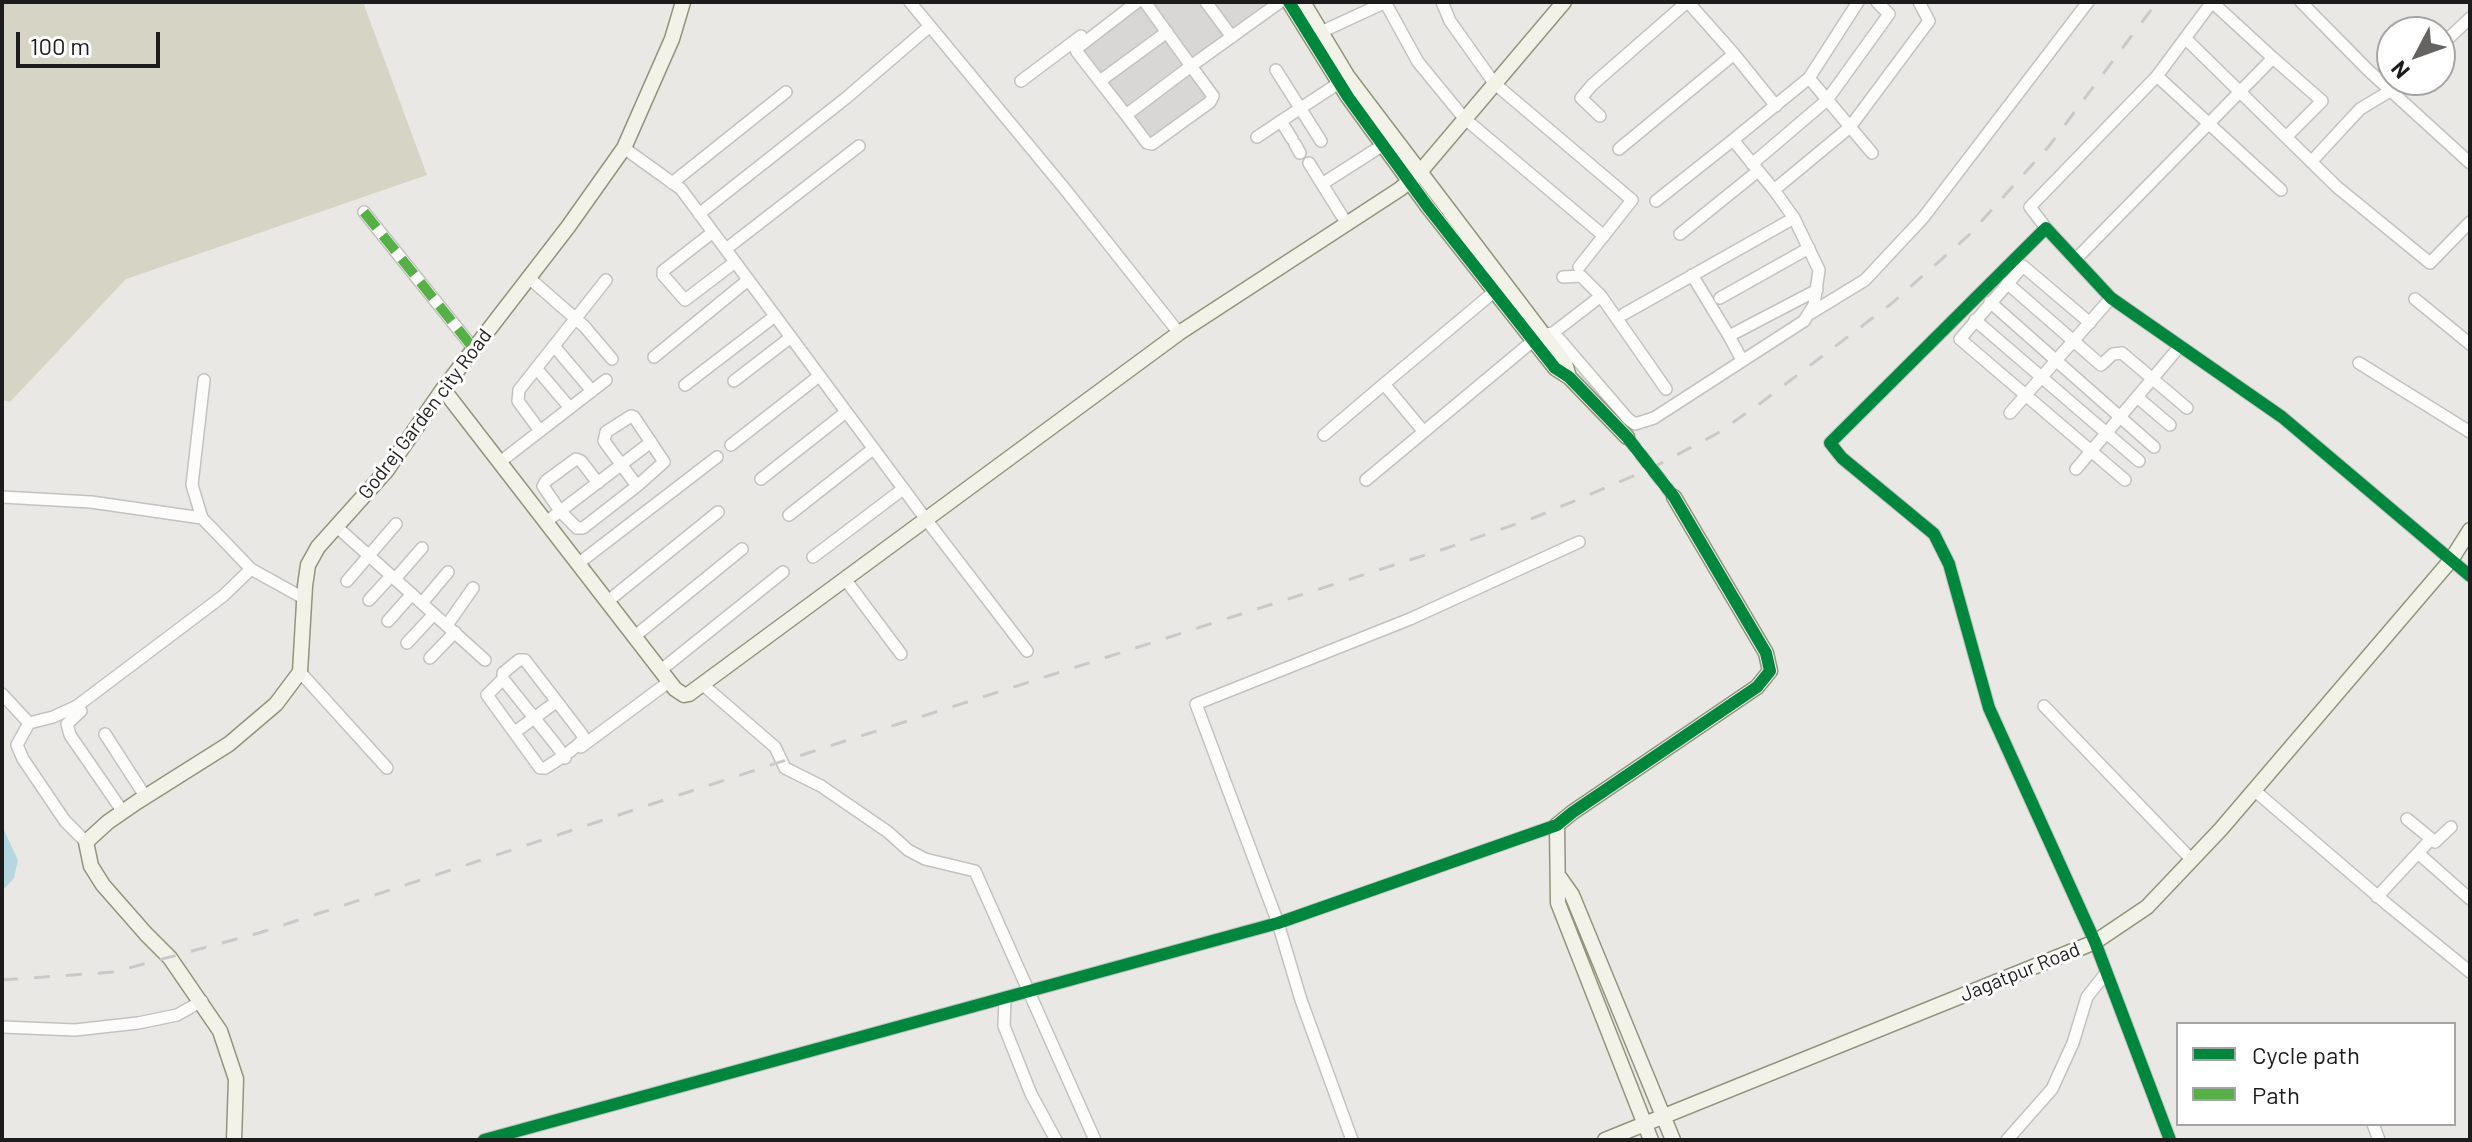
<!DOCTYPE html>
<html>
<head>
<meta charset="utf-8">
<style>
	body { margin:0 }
	#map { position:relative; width:2472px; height:1142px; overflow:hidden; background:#eae8e4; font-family:Barlow,sans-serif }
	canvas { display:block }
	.frame { position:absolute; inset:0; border:4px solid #1c1c1c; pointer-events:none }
	.legend { position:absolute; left:2176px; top:1022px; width:280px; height:104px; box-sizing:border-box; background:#fff; border:2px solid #a4a4a4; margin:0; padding:10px 14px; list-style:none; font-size:24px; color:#1c1c1c }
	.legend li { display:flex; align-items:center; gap:16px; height:40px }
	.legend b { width:40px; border:2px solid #a4a4a4 }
	.north { position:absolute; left:2376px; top:16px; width:80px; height:80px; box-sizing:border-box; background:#fff; border:2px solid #a4a4a4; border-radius:50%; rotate:229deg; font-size:22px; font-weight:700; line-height:32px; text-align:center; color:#1c1c1c }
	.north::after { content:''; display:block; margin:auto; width:28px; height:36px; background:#646362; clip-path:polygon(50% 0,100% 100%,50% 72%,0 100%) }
	.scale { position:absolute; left:16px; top:32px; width:144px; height:36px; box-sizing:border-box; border:4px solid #1c1c1c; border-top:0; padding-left:10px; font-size:24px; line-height:28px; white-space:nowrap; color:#1c1c1c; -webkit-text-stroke:6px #fff; paint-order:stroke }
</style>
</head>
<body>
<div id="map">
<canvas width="2472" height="1142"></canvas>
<div class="frame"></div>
<ul class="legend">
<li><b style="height:10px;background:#00873e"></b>Cycle path</li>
<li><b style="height:10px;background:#55b145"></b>Path</li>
</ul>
<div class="north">N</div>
<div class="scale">100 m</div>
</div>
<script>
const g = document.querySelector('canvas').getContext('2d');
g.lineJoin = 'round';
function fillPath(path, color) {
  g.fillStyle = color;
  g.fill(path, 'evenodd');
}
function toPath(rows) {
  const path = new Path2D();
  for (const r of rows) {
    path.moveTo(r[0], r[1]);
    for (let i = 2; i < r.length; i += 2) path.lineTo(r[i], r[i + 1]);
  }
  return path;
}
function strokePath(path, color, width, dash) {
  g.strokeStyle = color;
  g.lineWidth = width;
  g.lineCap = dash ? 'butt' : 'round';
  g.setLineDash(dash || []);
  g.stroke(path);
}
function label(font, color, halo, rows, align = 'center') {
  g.font = font + ' Barlow,sans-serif';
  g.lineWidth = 6;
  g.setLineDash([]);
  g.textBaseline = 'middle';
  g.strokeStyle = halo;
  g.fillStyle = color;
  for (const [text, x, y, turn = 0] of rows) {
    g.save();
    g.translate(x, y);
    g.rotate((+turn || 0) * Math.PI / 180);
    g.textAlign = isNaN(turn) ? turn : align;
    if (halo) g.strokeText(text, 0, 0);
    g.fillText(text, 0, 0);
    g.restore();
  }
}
const residential = toPath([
	[1139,2,1265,2,1270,8,1192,66,1213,99,1147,143,1077,47]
]);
const construction = toPath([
	[2,2,363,2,427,175,126,279,10,402,2,400]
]);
const water = toPath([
	[2,826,18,860,14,878,2,891]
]);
const secondaryTunnel = toPath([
	[1627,437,1674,497]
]);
const street = toPath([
	[910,2,1064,188,1179,333],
	[1145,2,1191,66,1280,2],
	[1206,2,1232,37],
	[1385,2,1418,62,1464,118,1604,236],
	[1442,2,1450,21,1494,83,1632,200,1579,267],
	[2212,2,2273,58],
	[2301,2,2368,70,2470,163],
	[1321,32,1386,2],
	[2185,38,2337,187,2430,263,2470,222],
	[2440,40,2451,36,2470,18],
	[1734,54,1776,106],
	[1276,70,1321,141],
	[2157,76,2281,190],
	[1809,78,1872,153],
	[1021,81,1081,36],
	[1100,81,1167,32],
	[1126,115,1191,66,1213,96,1210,102,1152,144,1147,143,1126,115,1077,52,1076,49,1137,2],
	[1600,116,1581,98,1592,85,1687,2],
	[1257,137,1281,121],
	[1292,139,1281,121,1339,83],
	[1295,144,1300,153],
	[624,148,681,189,925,518,1027,651],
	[1619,149,1734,54,1688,2],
	[2311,162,2360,109,2390,91,2401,80],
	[1309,163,1322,184],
	[1752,164,1827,100,1889,14,1877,2],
	[672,183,786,92],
	[1774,190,1850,127,1929,21,1919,2],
	[1656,201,1733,140],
	[364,212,474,349],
	[699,214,846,98,930,26],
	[1347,224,1322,184,1383,145],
	[2046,228,2030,207,2157,76,2212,2],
	[713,232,663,271,663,275,685,300,735,262],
	[1680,234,1758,171],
	[726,249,859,146],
	[2076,259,2273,58,2322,101,2286,137],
	[1692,275,1729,336,1817,290],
	[1563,277,1581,276,1601,296],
	[529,278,584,326,612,359],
	[2007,283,2101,365,2113,354,2122,353,2187,408],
	[1720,298,1809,248],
	[2415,299,2470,344],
	[1990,302,2154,447],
	[1811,313,1865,280,1923,218,2088,2],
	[1624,314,1794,218],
	[1975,320,2139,461],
	[2090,323,2023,266,1960,339,2125,480],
	[1553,333,1601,296,1666,389],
	[1541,335,1553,333,1561,341,1628,419,1635,424,1654,418,1804,321,1814,305,1819,270,1794,218,1774,190,1733,140,1809,78,1858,2],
	[1729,336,1742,360],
	[554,346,592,391],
	[654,357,748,280],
	[2359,363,2470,432],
	[536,368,570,408],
	[204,380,192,485,202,518,251,569,305,599],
	[734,381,791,337],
	[1384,384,1495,291],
	[685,385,775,316],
	[2137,397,2170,425],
	[2010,413,2111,298],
	[540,431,518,401,519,390,606,280],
	[1324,435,1384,384,1424,432],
	[731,445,819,376],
	[500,462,606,380],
	[2076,469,2180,346],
	[761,479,846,412],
	[1366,480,1534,340],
	[598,483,581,461,576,459,546,481,543,486,560,511,577,528,583,528,637,486,604,441,606,432,631,416,634,417,664,462,637,486],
	[2,497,91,502,202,518],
	[789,515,873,449],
	[546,522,651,442],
	[337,527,485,660],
	[813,557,903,489],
	[579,563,717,457],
	[395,579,422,548],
	[845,579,901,654],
	[347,581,396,524],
	[369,600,391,576],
	[608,601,718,512],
	[422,603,448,572],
	[388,621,412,594],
	[447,625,473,588],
	[635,636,742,549],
	[407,643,434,614],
	[430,658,455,632],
	[661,670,783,572],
	[300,672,387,768],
	[503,679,487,695,540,768,545,768,564,756,579,744,584,738,581,733,525,660,519,660,503,673,503,679,556,745,564,756,565,758],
	[702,684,775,747,785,768,821,786,888,832,908,850,925,859,975,871,1095,1140],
	[2,694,29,723,53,717,77,706,223,596,251,569],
	[2044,706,2192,860],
	[81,711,67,724,70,735,123,812],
	[29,723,17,745,23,759,65,821,86,842],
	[515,732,556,702],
	[105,734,145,796],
	[581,747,670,681],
	[2254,790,2388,905,2470,972],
	[2407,819,2435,842,2451,827],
	[2418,853,2470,899],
	[2377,897,2431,839],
	[1005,999,1004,1026,1031,1094,1056,1140],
	[2,1027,75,1030,138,1023,177,1015,202,1001],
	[2373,1124,2379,1140],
	[484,1140,1278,923,1557,825],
	[1352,1140,1301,1000,1278,923,1196,704,1410,619,1579,542],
	[2007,1140,2052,1089,2073,1043,2087,997,2106,973],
	[2170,1140,2095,942,1989,708,1949,564,1934,534,1842,458,1830,443,2046,228,2111,298,2282,417,2470,576]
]);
const secondary = toPath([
	[1289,2,1348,97,1428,207,1555,368,1569,377,1627,437],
	[1303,2,1348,77,1565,363,1569,377],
	[443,389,675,689,684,695,689,694,1179,333,1400,189,1420,172,1564,2],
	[1560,878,1572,895,1673,1140],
	[234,1140,236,1079,220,1031,170,958,146,934,103,885,91,866,86,842,108,822,137,802,229,744,276,704,300,672,305,586,308,565,318,547,387,470,443,389,568,227,624,148,672,39,683,2],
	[1605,1140,2095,942,2147,907,2221,829,2451,560,2470,530],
	[1651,1140,1558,903,1557,825,1573,812,1757,687,1770,671,1766,653,1674,497]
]);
const rail = toPath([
	[2,980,114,972,259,933,786,760,1444,549,1536,517,1650,469,1718,433,1758,405,1891,304,1970,234,2049,146,2157,2]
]);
const quiet = toPath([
	[364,212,474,349]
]);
const cycleway = toPath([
	[484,1140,1278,923,1557,825,1573,812,1757,687,1770,671,1766,653,1674,497,1627,437,1569,377,1555,368,1428,207,1348,97,1289,2],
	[2170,1140,2095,942,1989,708,1949,564,1934,534,1842,458,1830,443,2046,228,2111,298,2282,417,2470,576]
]);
const streetNames = [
	["Godrej Garden city Road",425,414,-53],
	["Jagatpur Road",2020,972,-22]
];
fillPath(residential, '#d9d7d5');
fillPath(construction, '#d5d4c5');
fillPath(water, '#b5d7e0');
strokePath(secondaryTunnel, '#cbc9c6', 14, [14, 7]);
strokePath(street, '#c3c2c0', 14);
strokePath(secondary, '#92947c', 17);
strokePath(street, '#fcfcfb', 11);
strokePath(secondary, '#f2f2e8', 14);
strokePath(rail, '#c9c9c8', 3, [16, 16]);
strokePath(quiet, '#55b145', 10, [20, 10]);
strokePath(cycleway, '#00873e', 12);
label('20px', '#1c1c1c', '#fff', streetNames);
</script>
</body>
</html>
